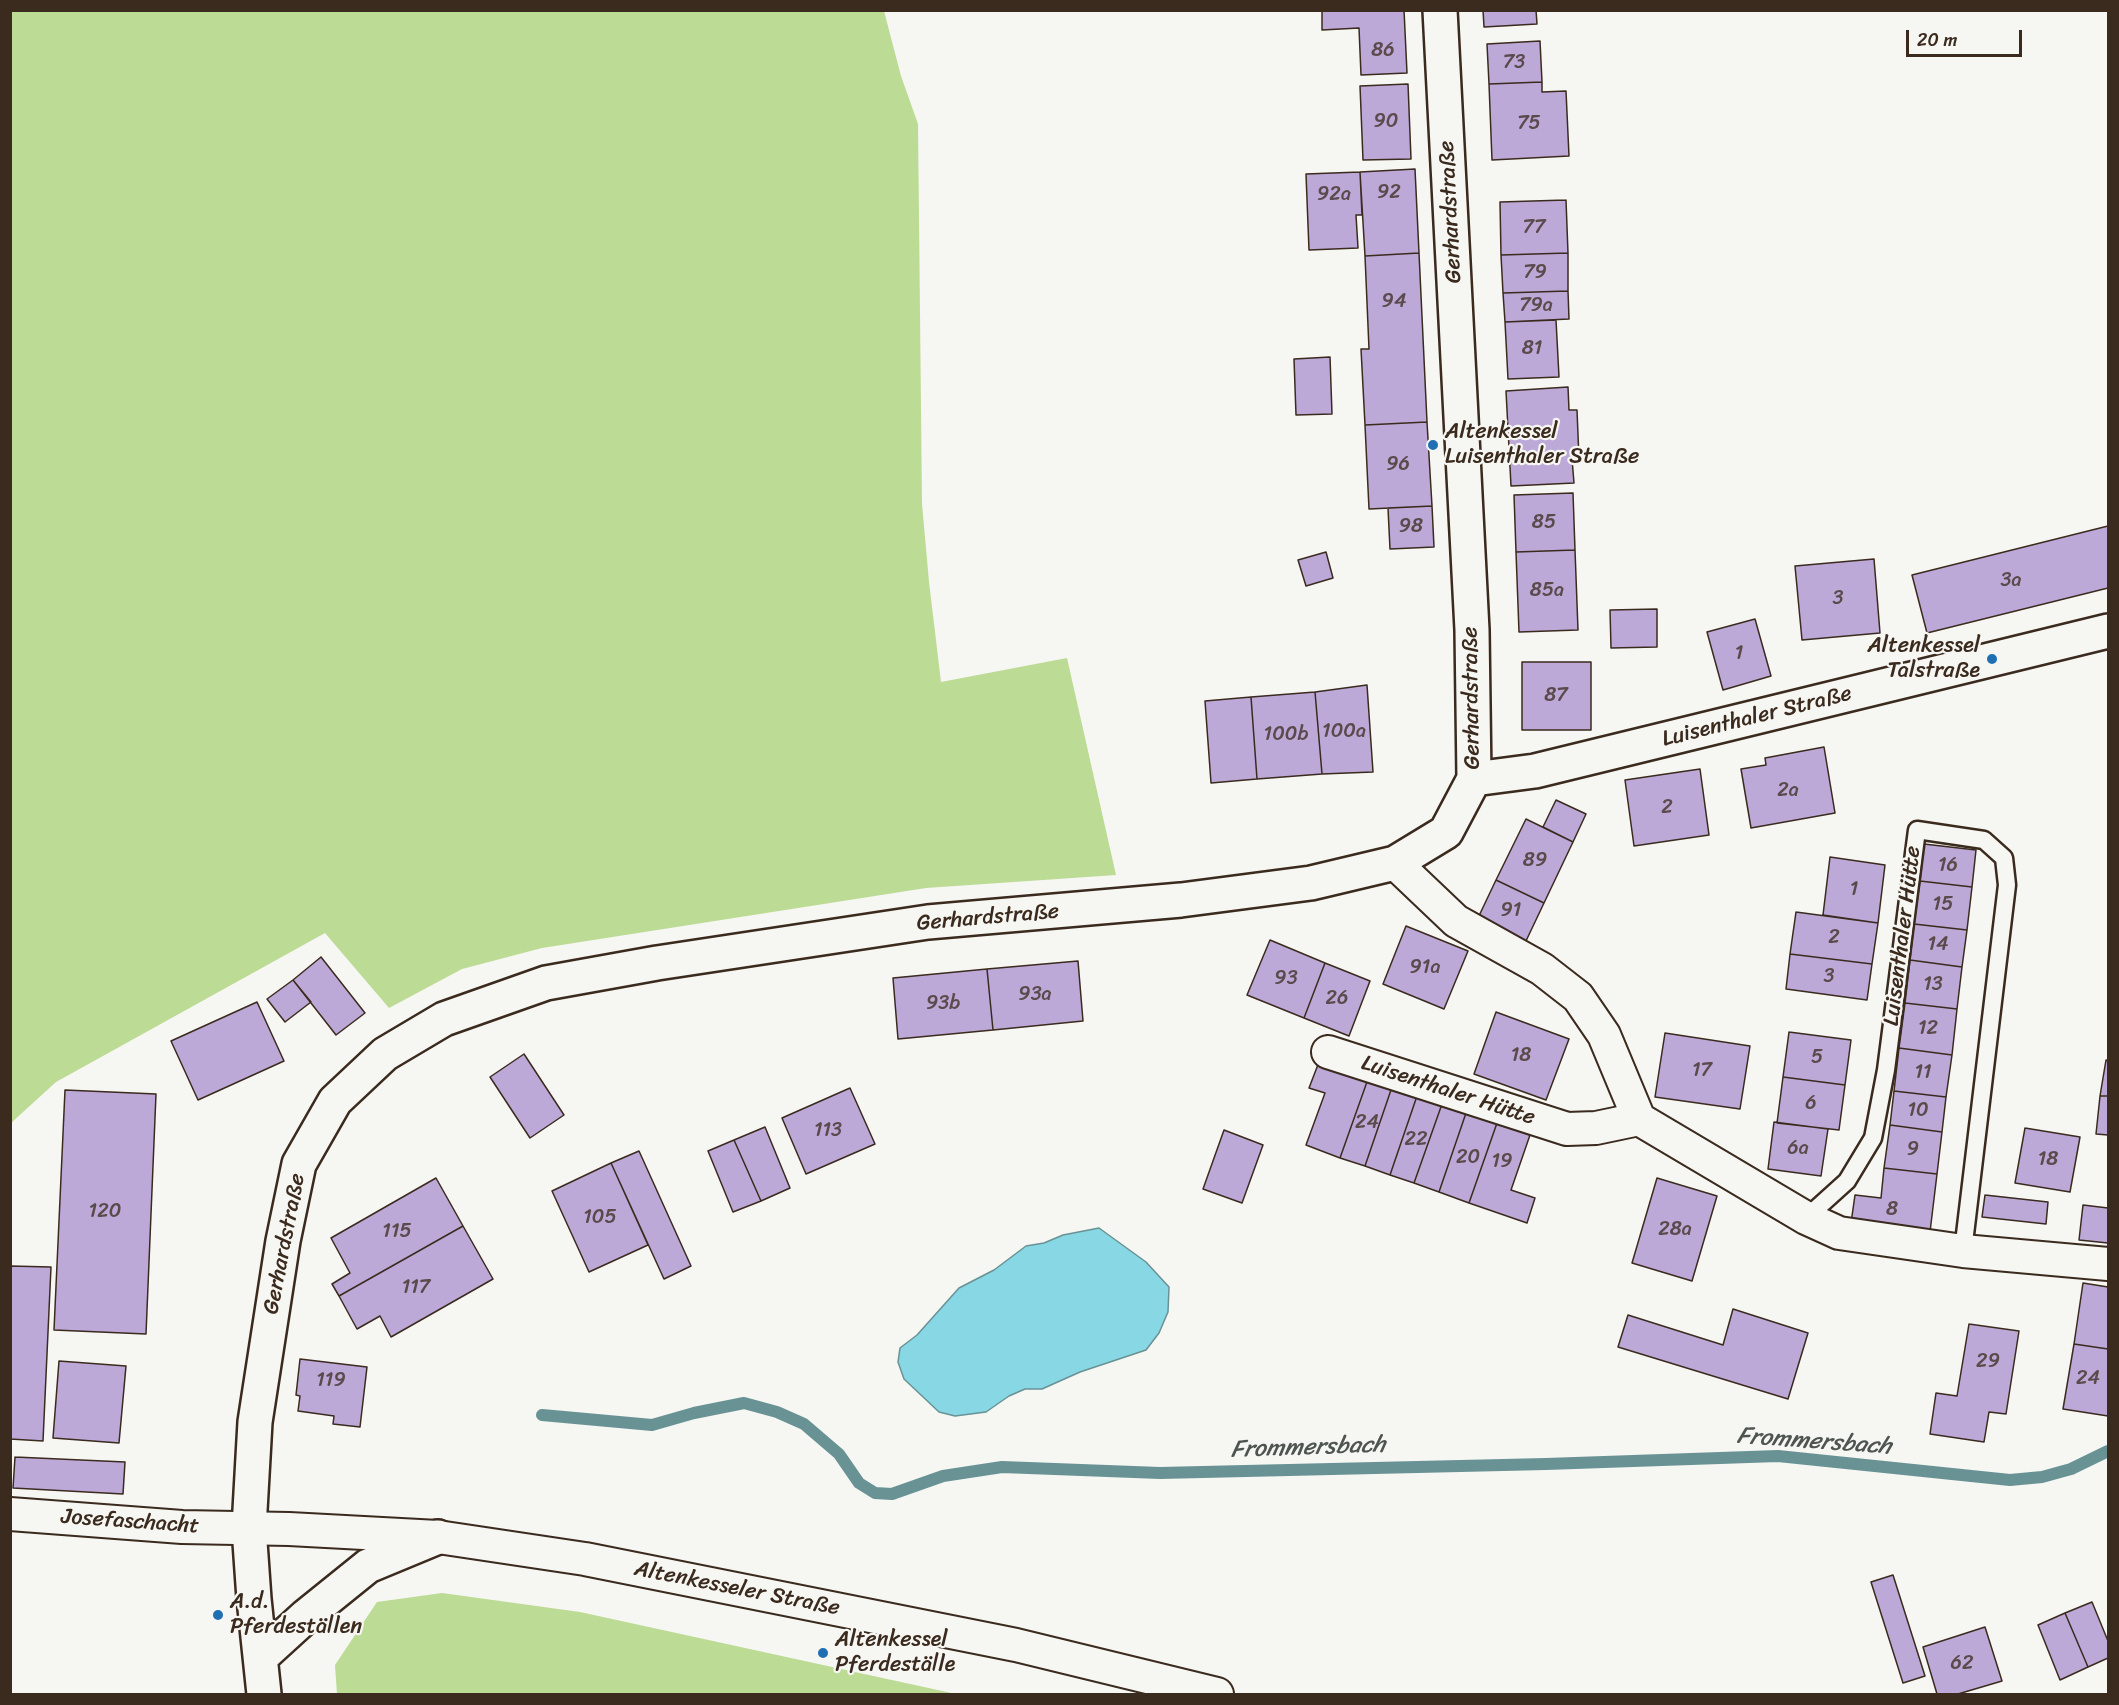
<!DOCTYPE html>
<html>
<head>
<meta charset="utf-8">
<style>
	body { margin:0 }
	#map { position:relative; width:2119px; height:1705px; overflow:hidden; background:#f6f6f2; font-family:Sriracha,sans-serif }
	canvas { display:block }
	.frame { position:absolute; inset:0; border:12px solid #3b2a1e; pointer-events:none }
	.scale { position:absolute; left:1906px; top:30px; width:116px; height:27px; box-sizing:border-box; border:3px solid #3b2a1e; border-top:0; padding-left:8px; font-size:18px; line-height:21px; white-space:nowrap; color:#3b2a1e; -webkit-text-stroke:4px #f6f6f2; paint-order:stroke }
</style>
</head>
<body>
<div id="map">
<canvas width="2119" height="1705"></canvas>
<div class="frame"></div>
<div class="scale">20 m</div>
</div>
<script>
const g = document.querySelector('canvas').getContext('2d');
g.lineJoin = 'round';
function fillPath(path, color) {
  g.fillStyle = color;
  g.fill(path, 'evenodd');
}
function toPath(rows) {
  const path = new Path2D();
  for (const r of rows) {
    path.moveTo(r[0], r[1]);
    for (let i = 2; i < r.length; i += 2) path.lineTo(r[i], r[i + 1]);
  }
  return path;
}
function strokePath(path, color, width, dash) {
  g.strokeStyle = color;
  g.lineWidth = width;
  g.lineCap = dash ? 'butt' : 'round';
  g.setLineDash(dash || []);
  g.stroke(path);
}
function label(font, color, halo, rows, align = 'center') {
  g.font = font + ' Sriracha,sans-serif';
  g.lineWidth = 4.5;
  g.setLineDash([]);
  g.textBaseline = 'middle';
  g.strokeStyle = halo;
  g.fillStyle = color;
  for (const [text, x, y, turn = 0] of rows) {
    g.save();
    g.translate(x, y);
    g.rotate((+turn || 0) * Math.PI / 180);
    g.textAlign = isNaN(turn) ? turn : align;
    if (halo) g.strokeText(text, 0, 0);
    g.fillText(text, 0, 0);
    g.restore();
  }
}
const green = toPath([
	[11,10,884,11,901,76,918,124,922,504,929,582,941,682,1067,658,1116,875,926,888,542,948,462,969,389,1008,325,933,56,1082,11,1123],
	[442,1593,580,1612,956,1694,337,1694,335,1665,377,1602]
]);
const water = toPath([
	[1099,1228,1146,1262,1169,1287,1168,1312,1159,1333,1146,1350,1080,1372,1042,1389,1025,1389,1009,1396,986,1412,955,1416,939,1412,904,1379,898,1362,900,1348,917,1335,959,1288,994,1270,1026,1246,1044,1243,1063,1235,1099,1228]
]);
const stream = toPath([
	[542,1415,652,1425,694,1413,744,1403,777,1412,804,1424,839,1454,859,1483,875,1493,892,1494,943,1476,1002,1467,1160,1473,1546,1464,1778,1456,2010,1480,2042,1477,2071,1469,2108,1451]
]);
const building = toPath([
	[1322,10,1404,10,1407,73,1361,75,1359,28,1322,30,1322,10],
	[1483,10,1536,10,1537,24,1484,27,1483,10],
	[1540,41,1542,82,1489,84,1487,44,1540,41],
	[1542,82,1542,92,1566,91,1569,156,1492,160,1489,84,1542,82],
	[1408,84,1411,159,1363,160,1360,86,1408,84],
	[1415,169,1419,253,1365,256,1360,172,1415,169],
	[1360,172,1362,215,1356,215,1358,248,1309,250,1306,174,1360,172],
	[1566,200,1568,253,1501,255,1500,202,1566,200],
	[1419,253,1427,422,1365,425,1361,349,1369,349,1365,256,1419,253],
	[1568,253,1568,291,1503,293,1501,255,1568,253],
	[1568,291,1569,319,1505,322,1503,293,1568,291],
	[1556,320,1559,377,1508,379,1505,322,1556,320],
	[1330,357,1332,414,1296,415,1294,359,1330,357],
	[1568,387,1569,410,1577,410,1579,459,1572,459,1574,483,1511,486,1506,391,1568,387],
	[1427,422,1432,506,1369,509,1365,425,1427,422],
	[1573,493,1575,550,1516,552,1514,495,1573,493],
	[1432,506,1434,547,1390,549,1388,508,1432,506],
	[2108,526,2108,588,1927,633,1912,575,2108,526],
	[1575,550,1578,630,1519,632,1516,552,1575,550],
	[1326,552,1333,578,1306,586,1298,560,1326,552],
	[1874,559,1880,633,1802,640,1795,566,1874,559],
	[1657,609,1657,647,1611,648,1610,610,1657,609],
	[1755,619,1771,676,1723,690,1707,632,1755,619],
	[1522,662,1591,662,1591,730,1522,730,1522,662],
	[1367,685,1373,772,1322,774,1315,692,1367,685],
	[1315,692,1322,774,1257,779,1251,697,1315,692],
	[1251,697,1257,779,1211,783,1205,701,1251,697],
	[1824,747,1835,813,1751,828,1741,769,1766,765,1765,758,1824,747],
	[1700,769,1709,835,1634,846,1625,780,1700,769],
	[1556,800,1586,814,1573,842,1543,827,1556,800],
	[1526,819,1573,842,1544,903,1496,880,1526,819],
	[1924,844,1976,850,1972,887,1920,881,1924,844],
	[1830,857,1885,865,1878,923,1823,915,1830,857],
	[1496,880,1544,903,1525,943,1477,920,1496,880],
	[1920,881,1972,887,1967,930,1914,924,1920,881],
	[1796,912,1878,923,1872,964,1790,954,1796,912],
	[1914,924,1967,930,1962,967,1910,960,1914,924],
	[1406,926,1468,951,1444,1009,1383,984,1406,926],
	[1270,940,1325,963,1304,1018,1247,995,1270,940],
	[1790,954,1872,964,1867,1000,1786,989,1790,954],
	[321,957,365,1013,336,1035,293,980,321,957],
	[1910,960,1962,967,1957,1009,1905,1003,1910,960],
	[1078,961,1083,1021,993,1030,987,969,1078,961],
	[1325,963,1370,981,1349,1036,1304,1018,1325,963],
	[987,969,993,1030,898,1039,893,978,987,969],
	[293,980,311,1002,285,1022,267,999,293,980],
	[257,1002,284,1061,198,1100,171,1041,257,1002],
	[1905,1003,1957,1009,1952,1055,1899,1048,1905,1003],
	[1496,1012,1569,1039,1546,1100,1474,1074,1496,1012],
	[1789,1032,1851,1040,1845,1085,1783,1077,1789,1032],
	[1665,1033,1750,1046,1740,1109,1655,1097,1665,1033],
	[1899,1048,1952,1055,1946,1097,1894,1091,1899,1048],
	[524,1054,564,1115,530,1138,490,1077,524,1054],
	[2106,1060,2108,1061,2108,1096,2100,1096,2106,1060],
	[1319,1062,1368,1079,1340,1158,1306,1145,1325,1093,1309,1088,1319,1062],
	[1783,1077,1845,1085,1839,1130,1777,1123,1783,1077],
	[1368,1079,1392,1087,1365,1166,1340,1158,1368,1079],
	[1392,1087,1417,1096,1390,1175,1365,1166,1392,1087],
	[850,1088,875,1144,806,1174,782,1118,850,1088],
	[65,1090,156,1094,146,1334,54,1330,65,1090],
	[1894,1091,1946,1097,1942,1132,1890,1125,1894,1091],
	[1417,1096,1442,1104,1414,1183,1390,1175,1417,1096],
	[2100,1096,2108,1096,2108,1135,2096,1134,2100,1096],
	[1442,1104,1466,1113,1439,1192,1414,1183,1442,1104],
	[1466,1113,1497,1123,1469,1203,1439,1192,1466,1113],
	[1774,1122,1828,1129,1821,1176,1768,1169,1774,1122],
	[1497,1123,1530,1135,1511,1190,1535,1198,1527,1223,1469,1203,1497,1123],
	[1890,1125,1942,1132,1937,1174,1884,1168,1890,1125],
	[765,1127,790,1188,761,1201,734,1140,765,1127],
	[2025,1128,2080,1137,2070,1192,2015,1183,2025,1128],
	[1224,1130,1263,1145,1242,1203,1203,1189,1224,1130],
	[734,1140,761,1201,733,1212,708,1151,734,1140],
	[639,1151,691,1266,664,1279,611,1163,639,1151],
	[611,1163,648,1245,589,1272,552,1191,611,1163],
	[1884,1168,1937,1174,1930,1232,1851,1223,1855,1195,1881,1198,1884,1168],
	[436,1178,463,1226,339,1296,332,1284,350,1273,331,1238,436,1178],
	[1657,1178,1717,1196,1692,1281,1632,1263,1657,1178],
	[1985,1195,2048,1202,2046,1224,1982,1217,1985,1195],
	[2083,1205,2108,1208,2108,1243,2079,1240,2083,1205],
	[463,1226,493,1279,391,1337,380,1316,357,1329,339,1296,463,1226],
	[10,1266,51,1267,43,1441,10,1439,10,1266],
	[2083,1283,2108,1287,2108,1349,2074,1344,2083,1283],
	[1733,1309,1808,1333,1788,1399,1618,1347,1628,1315,1723,1345,1733,1309],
	[1969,1324,2019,1331,2006,1414,1989,1412,1984,1442,1930,1434,1936,1393,1957,1396,1969,1324],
	[2074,1344,2108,1349,2108,1416,2063,1409,2074,1344],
	[300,1359,367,1367,360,1427,333,1424,334,1416,298,1411,300,1396,296,1395,300,1359],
	[59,1361,126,1366,119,1443,53,1438,59,1361],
	[15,1457,125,1462,123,1494,13,1488,15,1457],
	[1893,1575,1925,1676,1903,1683,1871,1582,1893,1575],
	[2092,1602,2108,1641,2108,1658,2088,1667,2065,1613,2092,1602],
	[2065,1613,2088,1667,2060,1680,2038,1625,2065,1613],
	[1985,1627,2002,1681,1958,1694,1937,1694,1923,1647,1985,1627]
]);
const lane = toPath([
	[1806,1218,1847,1181,1873,1138,1886,1070,1917,830,1984,840,2004,858,2007,885,1963,1251]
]);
const street = toPath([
	[1395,863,1456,921,1542,969,1578,997,1604,1035,1639,1119,1806,1218,1839,1233,1963,1251,2108,1264],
	[1328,1052,1567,1129,1596,1128,1639,1119],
	[10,1514,182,1527,289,1529,438,1537,585,1559,1016,1645,1217,1694]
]);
const secondary = toPath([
	[1474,779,1535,771,2108,631],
	[261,1657,306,1616,368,1566,438,1537],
	[264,1694,254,1599,249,1528,255,1422,283,1241,299,1164,335,1101,385,1054,444,1019,546,983,657,963,928,922,1181,900,1311,883,1395,863,1446,832,1474,779,1472,630,1440,10]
]);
const markers = [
	[1433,445,6,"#1f6fb2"],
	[1992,659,6,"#1f6fb2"],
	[218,1615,6,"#1f6fb2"],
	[823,1653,6,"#1f6fb2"]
];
const numberNames = [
	["86",1383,51],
	["73",1514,63],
	["90",1386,122],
	["75",1529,124],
	["92",1389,193],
	["92a",1334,195],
	["77",1534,228],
	["79",1535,273],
	["94",1394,302],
	["79a",1536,306],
	["81",1532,349],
	["96",1398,465],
	["85",1544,523],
	["98",1411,527],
	["3a",2011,581],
	["85a",1547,591],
	["3",1838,599],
	["1",1739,654],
	["87",1556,696],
	["100a",1344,732],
	["100b",1286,735],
	["2a",1788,791],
	["2",1667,808],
	["89",1535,861],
	["16",1948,866],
	["1",1854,890],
	["15",1943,905],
	["91",1511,911],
	["2",1834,938],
	["14",1938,945],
	["91a",1425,968],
	["3",1829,977],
	["93",1286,979],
	["13",1933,985],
	["93a",1035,995],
	["26",1337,999],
	["93b",943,1004],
	["12",1928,1029],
	["18",1521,1056],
	["5",1817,1058],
	["17",1702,1071],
	["11",1923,1073],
	["6",1811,1104],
	["10",1918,1111],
	["24",1367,1123],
	["113",828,1131],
	["22",1416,1140],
	["6a",1798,1149],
	["9",1913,1150],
	["20",1468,1158],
	["18",2048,1160],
	["19",1502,1162],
	["8",1892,1210],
	["120",105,1212],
	["105",600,1218],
	["28a",1675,1230],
	["115",397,1232],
	["117",416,1288],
	["29",1988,1362],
	["24",2088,1379],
	["119",331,1381],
	["62",1962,1664]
];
const streetNames = [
	["Gerhardstraße",1451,212,-93],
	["Gerhardstraße",1472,698,-91],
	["Luisenthaler Straße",1757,717,-14],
	["Gerhardstraße",988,918,-5],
	["Luisenthaler Hütte",1903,936,-83],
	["Luisenthaler Hütte",1448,1091,18],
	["Gerhardstraße",285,1244,-79],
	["Josefaschacht",130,1522,4],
	["Altenkesseler Straße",737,1589,11]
];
const poiNames = [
	["Altenkessel",1445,432],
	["Luisenthaler Straße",1445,457],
	["Altenkessel",1980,646,"right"],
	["Talstraße",1980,671,"right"],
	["A.d.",230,1602],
	["Pferdeställen",230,1627],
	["Altenkessel",835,1640],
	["Pferdeställe",835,1665]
];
const waterNames = [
	["Frommersbach",1814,1442,4],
	["Frommersbach",1308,1448,-2]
];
fillPath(green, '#bcdb94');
fillPath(water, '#87d7e4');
strokePath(water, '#699295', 1.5);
strokePath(stream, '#699295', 12);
fillPath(building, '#bca9d8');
strokePath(building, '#3b2a1e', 1.5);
strokePath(lane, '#3b2a1e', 21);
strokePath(street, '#3b2a1e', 36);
strokePath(secondary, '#3b2a1e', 38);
strokePath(lane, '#f6f6f2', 16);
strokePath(street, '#f6f6f2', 32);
strokePath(secondary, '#f6f6f2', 33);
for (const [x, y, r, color] of markers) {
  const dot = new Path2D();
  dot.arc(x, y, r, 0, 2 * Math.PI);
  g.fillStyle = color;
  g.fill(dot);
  strokePath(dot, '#f6f6f2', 2);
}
label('20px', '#5b4a4c', null, numberNames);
label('22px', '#3b2a1e', '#f6f6f2', streetNames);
label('22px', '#3b2a1e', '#f6f6f2', poiNames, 'left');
label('italic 24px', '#4e5550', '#f6f6f2', waterNames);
</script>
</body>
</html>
